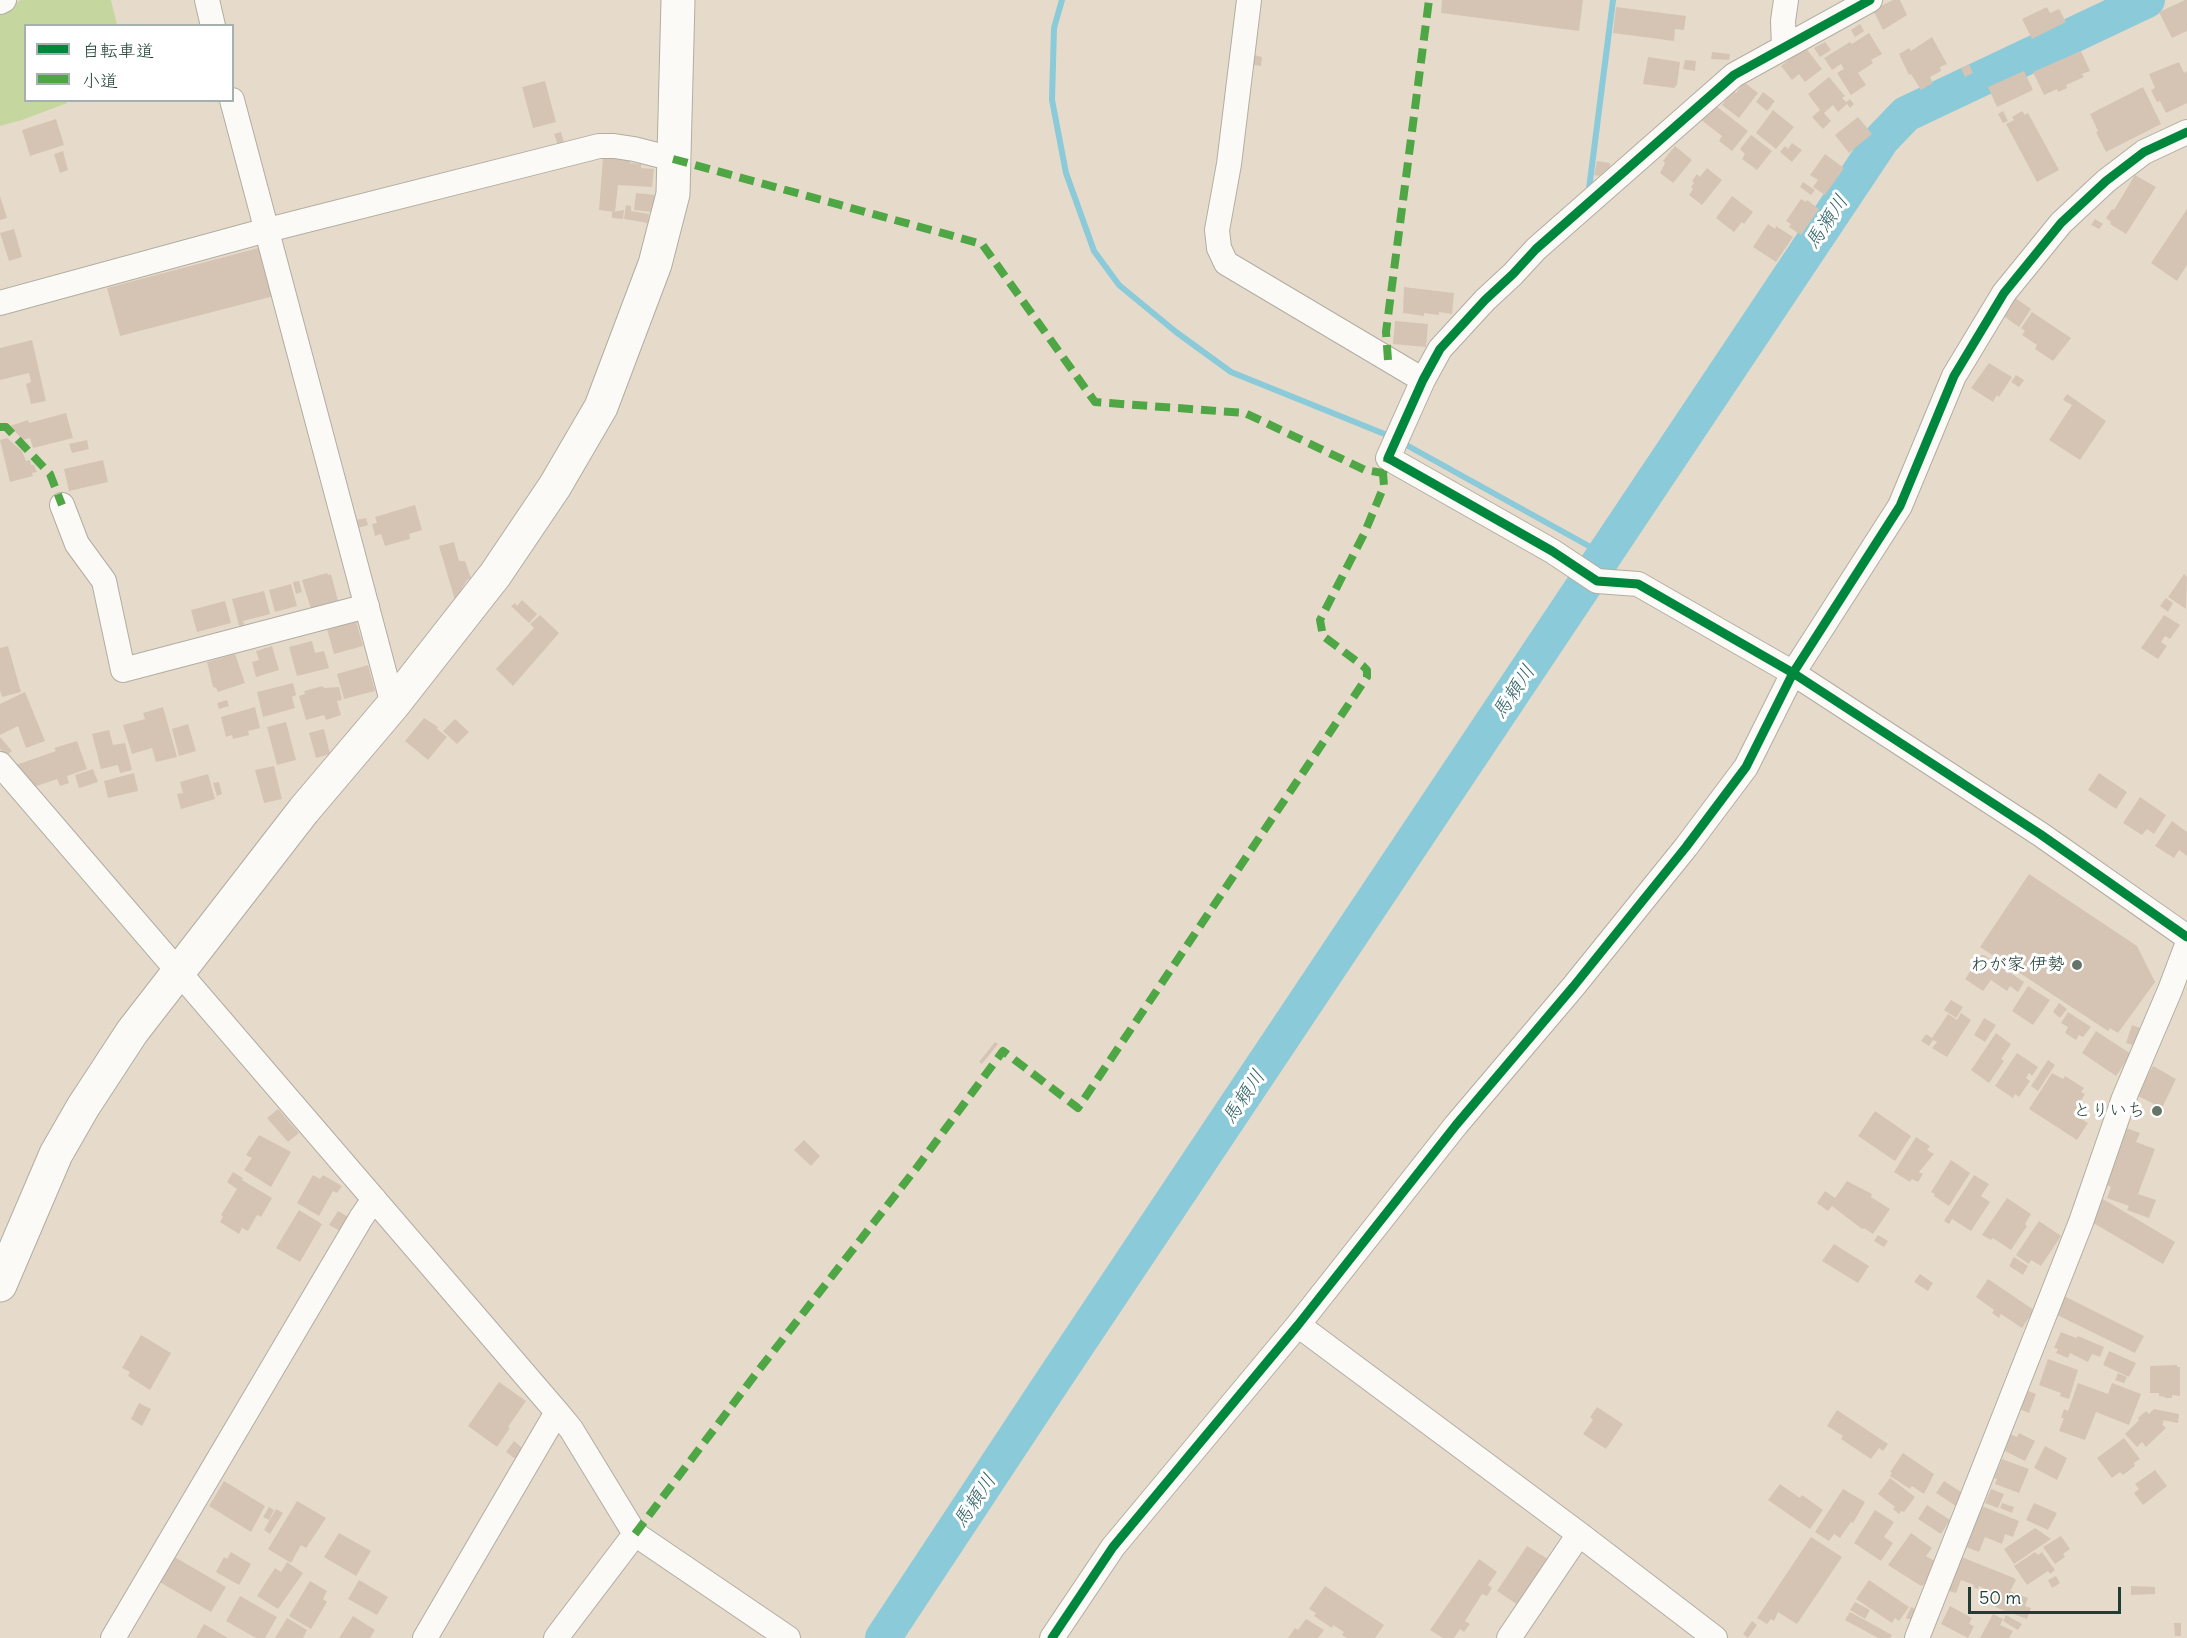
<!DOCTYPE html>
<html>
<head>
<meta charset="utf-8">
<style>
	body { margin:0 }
	#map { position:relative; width:2187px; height:1638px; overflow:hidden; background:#e6dbca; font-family:Delius,"Klee One",sans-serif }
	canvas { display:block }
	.legend { position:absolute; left:24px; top:24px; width:210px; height:78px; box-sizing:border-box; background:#fff; border:2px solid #a5b1ae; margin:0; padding:8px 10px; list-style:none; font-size:18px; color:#1f3d34 }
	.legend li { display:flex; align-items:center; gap:12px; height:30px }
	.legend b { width:30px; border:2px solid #a5b1ae }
	.scale { position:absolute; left:1968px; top:1587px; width:153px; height:27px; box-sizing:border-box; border:3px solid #1f3d34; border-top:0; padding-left:8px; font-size:18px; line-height:21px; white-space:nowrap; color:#1f3d34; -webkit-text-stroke:4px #fff; paint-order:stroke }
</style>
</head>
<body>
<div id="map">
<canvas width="2187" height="1638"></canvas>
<ul class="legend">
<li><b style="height:8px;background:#00873e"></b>自転車道</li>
<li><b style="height:8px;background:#4fa644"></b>小道</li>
</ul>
<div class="scale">50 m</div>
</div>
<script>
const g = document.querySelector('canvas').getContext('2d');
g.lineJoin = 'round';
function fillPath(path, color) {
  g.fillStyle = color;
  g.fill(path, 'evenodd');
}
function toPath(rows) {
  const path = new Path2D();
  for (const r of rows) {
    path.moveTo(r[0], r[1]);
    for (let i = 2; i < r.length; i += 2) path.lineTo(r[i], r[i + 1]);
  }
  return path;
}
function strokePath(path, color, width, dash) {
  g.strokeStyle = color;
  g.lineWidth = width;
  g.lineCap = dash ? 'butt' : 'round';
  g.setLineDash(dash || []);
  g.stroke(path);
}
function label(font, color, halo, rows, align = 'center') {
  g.font = font + ' Delius,"Klee One",sans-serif';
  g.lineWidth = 6;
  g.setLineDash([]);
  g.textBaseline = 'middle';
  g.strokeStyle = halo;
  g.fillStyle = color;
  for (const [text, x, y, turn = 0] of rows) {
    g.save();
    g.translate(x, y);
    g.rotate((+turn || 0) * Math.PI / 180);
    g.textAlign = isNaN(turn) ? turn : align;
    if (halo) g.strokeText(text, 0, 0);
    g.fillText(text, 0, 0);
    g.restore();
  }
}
const green = toPath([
	[21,0,111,0,117,25,26,26,26,100,66,101,67,103,22,120,0,126,0,12]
]);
const stream = toPath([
	[1062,0,1054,28,1052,100,1066,173,1094,251,1119,285,1176,332,1231,372,1392,437],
	[1589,189,1613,0],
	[1401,442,1605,555]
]);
const river = toPath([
	[883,1638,1054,1379,1882,139,1906,114,2147,0]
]);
const building = toPath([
	[1442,0,1583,0,1579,31,1441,13],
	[1893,0,1900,0,1907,15,1883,30,1873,10],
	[2185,0,2187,0,2187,31,2172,38,2159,12],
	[1616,7,1686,16,1684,30,1675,29,1674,41,1613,33],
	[2047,7,2050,13,2059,9,2066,22,2032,39,2022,19],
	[1860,24,1864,31,1855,37,1851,30],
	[1869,33,1882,54,1871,60,1873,63,1858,73,1866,85,1851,95,1837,73,1844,69,1841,64,1832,70,1824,58,1850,42,1852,44],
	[1932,37,1947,64,1940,67,1941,71,1930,77,1933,83,1921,90,1911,74,1909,75,1899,54,1909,48,1911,51],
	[1825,42,1831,50,1820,57,1814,48],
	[1805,47,1822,69,1805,82,1799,74,1792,80,1781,66],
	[2081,51,2090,71,2082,74,2084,77,2066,85,2067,88,2058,92,2057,89,2044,95,2033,72],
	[1712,52,1730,54,1729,60,1711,59],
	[1250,54,1262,57,1261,66,1248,64],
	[1648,57,1680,62,1677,85,1674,88,1643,84],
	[1685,60,1696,61,1695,71,1683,69],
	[2179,62,2184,73,2187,71,2187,103,2166,113,2160,101,2157,102,2151,90,2155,88,2149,74],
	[1969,64,1973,73,1965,77,1961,69],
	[2024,71,2033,90,1997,107,1988,87],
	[1829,77,1845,96,1842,98,1846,102,1850,99,1854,104,1850,108,1847,104,1838,112,1833,105,1824,113,1831,121,1823,129,1812,117,1820,110,1808,94],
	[545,81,556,122,533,128,522,87],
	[1744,82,1758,93,1739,118,1722,105,1733,90,1736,93],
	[2143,87,2161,124,2106,152,2096,132,2098,131,2090,114],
	[1763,92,1775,101,1767,111,1756,102],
	[1716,106,1748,131,1732,151,1719,141,1722,136,1700,119],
	[1773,110,1794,127,1776,149,1756,133],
	[2003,111,2008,121,2003,123,1998,114],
	[2022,111,2025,115,2028,113,2059,170,2037,182,2006,124,2014,120,2012,117],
	[1858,117,1872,134,1849,153,1835,135],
	[56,119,64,145,30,156,22,130],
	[561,132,565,146,559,148,554,134],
	[1751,135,1772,151,1757,170,1742,159,1745,154,1740,149],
	[1792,143,1802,150,1792,162,1780,152,1785,146,1788,149],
	[1675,146,1692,160,1673,183,1660,173,1665,163,1663,161],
	[63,151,68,170,60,173,54,154],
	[1825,154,1844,168,1825,195,1813,187,1818,180,1810,175],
	[603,158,630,160,630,163,641,164,641,168,654,169,652,187,618,185,615,212,599,210],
	[1597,161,1610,163,1610,167,1599,176,1594,175],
	[1707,168,1722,180,1702,205,1689,195,1693,189,1691,187,1694,183,1692,181,1697,174,1700,177],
	[2135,175,2156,187,2126,234,2110,224,2111,222,2106,218,2112,209,2114,210],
	[1803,182,1815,190,1811,195,1800,187],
	[636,193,655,195,652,212,634,210],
	[0,196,7,218,0,220],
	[1732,196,1753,212,1744,224,1742,222,1734,232,1716,218],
	[1801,199,1806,202,1807,200,1819,209,1801,235,1789,227,1791,224,1786,221],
	[626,205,631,206,631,211,649,214,648,223,624,219],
	[2187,209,2187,265,2177,281,2151,263],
	[624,210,623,219,612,218,612,212],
	[2095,219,2103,224,2099,229,2091,225],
	[1768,224,1775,229,1776,226,1793,237,1776,262,1753,247],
	[14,229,22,257,9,261,0,233],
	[262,247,274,296,120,336,107,288],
	[1404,287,1454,293,1452,314,1439,312,1439,315,1424,313,1424,316,1403,313],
	[2014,297,2031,309,2019,327,2002,315],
	[2032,312,2071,338,2053,361,2035,349,2037,345,2022,335,2025,331,2021,328],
	[1395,321,1428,324,1426,347,1393,344],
	[32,340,46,401,31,404,26,384,31,382,29,373,0,380,0,348],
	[1989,363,2012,377,1999,397,1997,395,1993,402,1971,388],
	[2016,375,2024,380,2019,387,2011,382],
	[2067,394,2106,421,2080,460,2049,440,2072,405,2063,400],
	[66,413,73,438,33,448,30,438,23,440,10,426,28,420,29,423],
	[7,438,22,451,26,461,30,460,31,465,34,465,37,472,32,473,33,476,10,482,0,440],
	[87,440,89,449,72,453,69,444],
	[103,460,108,482,69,491,64,469],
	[415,505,422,530,409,534,410,539,385,546,381,534,375,536,372,524,377,523,375,517],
	[366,518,368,525,358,528,356,520],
	[454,542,459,561,465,561,471,578,467,580,455,600,439,546],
	[327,573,328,575,331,574,338,601,311,609,302,580],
	[2184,574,2187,577,2186,609,2168,597],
	[299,581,302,592,296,594,293,582],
	[291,584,297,606,275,612,269,590],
	[264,591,270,614,243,621,245,627,240,629,232,599],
	[2166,598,2173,603,2168,612,2160,606],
	[522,600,537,614,529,623,511,606,515,603,517,606],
	[225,601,231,623,197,632,191,610],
	[540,615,559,633,513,686,496,669,534,628,530,624],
	[2164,615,2180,625,2170,639,2165,636,2161,642,2167,646,2158,659,2141,648],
	[356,621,363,646,334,654,327,629],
	[312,641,315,653,324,651,329,668,297,676,289,647],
	[8,646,21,692,2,697,0,690,0,648],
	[272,646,279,670,256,677,252,662,259,660,256,651],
	[235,654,245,683,218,692,216,688,213,687,207,662],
	[368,665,375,691,344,699,337,674],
	[293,683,296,695,292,697,295,708,263,717,257,692],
	[323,686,324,688,339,687,342,700,337,701,341,715,326,720,324,715,306,720,299,696,305,694,304,691],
	[25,692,45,741,26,748,18,726,0,735,0,704],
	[227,700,229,706,219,709,217,703],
	[163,707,177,757,156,762,152,748,132,754,123,725,145,719,143,713],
	[255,707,260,728,248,731,249,735,233,739,232,735,226,737,221,717],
	[424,718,438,727,437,729,447,737,428,760,405,741],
	[455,719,469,732,457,744,443,731],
	[286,722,296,760,277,765,267,727],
	[188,724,196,751,179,756,172,729],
	[324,729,330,754,316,758,309,733],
	[109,730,113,745,125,743,132,770,120,773,118,765,101,769,92,734],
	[0,737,12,751,6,756,0,749],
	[77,741,87,769,67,776,69,783,60,786,57,779,31,788,16,765,56,751,54,748],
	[274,766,282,799,264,803,255,770],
	[93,769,98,782,79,788,75,775],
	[134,773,138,791,108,798,104,781],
	[2099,773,2127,792,2116,809,2088,790],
	[208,774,215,799,181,809,177,794,183,793,180,782],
	[219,782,222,794,217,796,213,783],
	[2140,797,2166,815,2154,834,2147,829,2142,835,2123,823],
	[2172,821,2187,832,2187,856,2179,850,2174,858,2155,846],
	[2029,874,2137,946,2155,982,2118,1033,2110,1028,2108,1031,1980,947],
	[1981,955,1984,955,2024,982,2018,992,2010,986,2007,991,1991,980,1983,991,1965,979],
	[2028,986,2050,1000,2033,1025,2012,1011],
	[1951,1000,1963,1007,1956,1018,1944,1010],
	[2059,1003,2067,1009,2060,1018,2053,1012],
	[2068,1012,2091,1027,2083,1037,2079,1035,2076,1040,2065,1033,2068,1027,2061,1023],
	[1961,1013,1971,1020,1947,1057,1932,1048,1937,1042,1933,1040,1929,1046,1921,1041,1926,1034,1932,1038,1948,1014,1957,1020],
	[1984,1018,1996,1025,1985,1042,1974,1035],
	[2132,1025,2140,1028,2133,1045,2126,1043],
	[2096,1031,2131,1054,2116,1076,2082,1053],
	[1996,1033,2011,1044,2001,1059,2004,1061,1989,1083,1971,1070],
	[995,1042,998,1044,982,1064,979,1062],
	[2017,1053,2038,1067,2032,1076,2029,1073,2026,1078,2030,1081,2019,1097,2015,1094,2013,1098,1995,1086],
	[2048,1060,2055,1065,2038,1091,2031,1086],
	[2153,1066,2176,1079,2162,1108,2136,1095],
	[2052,1073,2063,1079,2065,1076,2084,1088,2081,1092,2085,1094,2073,1114,2088,1123,2077,1140,2029,1109],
	[278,1109,299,1133,288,1142,267,1118],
	[1875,1111,1911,1136,1895,1161,1858,1136],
	[2126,1128,2140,1133,2136,1142,2155,1149,2138,1194,2156,1200,2149,1218,2127,1210,2129,1206,2107,1198,2111,1187,2104,1184],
	[259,1135,291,1152,271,1187,244,1170,252,1158,246,1155],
	[1916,1137,1930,1146,1927,1150,1934,1154,1919,1172,1923,1174,1918,1182,1912,1179,1910,1182,1894,1172],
	[804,1140,820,1156,811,1166,794,1150],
	[1951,1160,1970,1173,1949,1206,1934,1196,1935,1194,1931,1192],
	[233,1172,243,1178,242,1180,272,1198,261,1217,257,1215,248,1231,242,1228,239,1234,220,1222,223,1217,221,1215,237,1189,227,1182],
	[313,1175,320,1179,323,1175,342,1186,337,1193,333,1191,319,1216,297,1203],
	[1974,1175,1989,1184,1981,1196,1990,1202,1971,1231,1952,1219,1949,1224,1944,1221],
	[1847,1181,1872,1194,1871,1197,1890,1209,1873,1234,1864,1228,1862,1229,1832,1206,1828,1211,1817,1203,1825,1191,1835,1198],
	[2007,1198,2031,1214,2025,1224,2027,1226,2011,1250,1993,1238,1991,1240,1982,1235],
	[2103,1199,2175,1242,2163,1264,2090,1221],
	[299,1210,322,1224,300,1262,276,1248],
	[338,1211,350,1218,342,1232,329,1225],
	[2039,1221,2061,1236,2041,1266,2031,1260,2029,1264,2016,1255],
	[1878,1235,1888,1241,1884,1247,1874,1241],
	[1834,1244,1869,1266,1858,1283,1822,1261],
	[2014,1257,2028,1266,2023,1275,2009,1266],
	[1920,1274,1933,1283,1928,1291,1914,1282],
	[1988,1279,2034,1310,2022,1328,2001,1314,1999,1318,1992,1313,1994,1310,1976,1297],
	[2062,1295,2144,1336,2135,1353,2053,1313],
	[2061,1332,2076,1338,2078,1336,2104,1347,2100,1357,2092,1354,2088,1362,2070,1353,2068,1358,2056,1353,2058,1349,2054,1348],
	[141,1335,171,1353,150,1390,128,1376,130,1372,122,1368],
	[2109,1351,2136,1363,2129,1377,2103,1365],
	[2048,1359,2078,1370,2069,1399,2060,1396,2061,1393,2039,1385],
	[2177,1365,2177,1367,2180,1367,2180,1396,2172,1395,2172,1398,2165,1398,2165,1397,2159,1396,2159,1393,2150,1393,2150,1366],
	[2118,1373,2127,1377,2124,1383,2115,1380],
	[499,1382,526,1401,508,1427,510,1428,497,1447,468,1426],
	[2078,1383,2108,1394,2112,1383,2141,1394,2129,1425,2096,1412,2085,1440,2059,1431,2064,1418,2061,1418,2064,1409,2068,1411],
	[2023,1389,2036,1394,2029,1413,2017,1408],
	[139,1403,151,1409,142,1426,131,1419],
	[1597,1407,1623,1424,1606,1449,1583,1434,1593,1420,1590,1417],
	[2154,1409,2179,1414,2178,1423,2162,1420,2164,1422,2162,1424,2166,1428,2146,1447,2142,1442,2137,1447,2125,1434,2139,1420,2138,1418,2146,1411,2149,1414],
	[1837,1410,1888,1444,1883,1451,1879,1448,1871,1459,1841,1439,1843,1436,1827,1426],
	[2019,1433,2035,1441,2025,1461,2003,1450,2010,1434,2017,1437],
	[2124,1438,2140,1459,2134,1463,2135,1466,2123,1475,2120,1472,2112,1478,2097,1458],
	[514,1441,526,1451,518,1461,506,1452],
	[2045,1446,2067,1458,2057,1480,2034,1468],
	[1903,1453,1934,1474,1924,1494,1912,1486,1910,1489,1890,1476,1892,1473,1890,1472],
	[2002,1459,2029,1469,2019,1493,1995,1484,1997,1479,1994,1478],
	[2155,1470,2167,1486,2143,1505,2134,1493,2139,1489,2135,1484],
	[1890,1478,1915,1497,1904,1512,1901,1511,1899,1514,1893,1509,1895,1507,1878,1494],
	[224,1481,265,1506,251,1532,209,1506],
	[1944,1481,1964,1494,1956,1506,1936,1493],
	[1780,1484,1800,1498,1802,1495,1823,1510,1810,1529,1768,1500],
	[1843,1489,1865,1502,1853,1523,1851,1522,1840,1538,1834,1534,1829,1541,1815,1532],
	[1991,1489,2004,1494,1998,1508,1985,1503],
	[297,1501,326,1518,306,1548,301,1545,291,1563,268,1549],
	[2002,1503,2014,1507,2012,1513,2000,1508],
	[2034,1503,2057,1513,2048,1530,2026,1520],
	[1927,1505,1950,1520,1941,1534,1918,1519],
	[1982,1506,2019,1521,2013,1537,2005,1534,2002,1544,1985,1537,1979,1552,1966,1547],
	[269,1507,274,1510,269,1520,263,1517],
	[276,1509,283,1513,270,1534,264,1530],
	[1875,1510,1894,1522,1884,1537,1893,1543,1881,1561,1854,1543],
	[2035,1528,2051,1539,2014,1564,2004,1549],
	[339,1533,371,1551,356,1576,324,1557],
	[1911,1533,1932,1548,1926,1556,1938,1563,1929,1582,1921,1586,1888,1565],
	[2061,1536,2070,1549,2063,1554,2065,1557,2055,1564,2043,1547],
	[1811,1537,1842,1557,1797,1624,1778,1612,1774,1621,1771,1619,1767,1624,1757,1618],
	[1527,1546,1548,1559,1518,1605,1497,1591],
	[231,1552,251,1564,239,1585,216,1572,224,1557,227,1559],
	[2035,1552,2038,1555,2042,1552,2055,1570,2050,1574,2048,1571,2027,1585,2014,1566],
	[173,1556,226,1587,211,1612,158,1581],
	[1959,1556,2014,1578,2016,1580,2010,1591,2028,1598,2025,1606,2031,1608,2027,1619,1995,1607,2000,1595,1979,1586,1978,1589,1973,1587,1974,1585,1961,1580,1956,1593,1946,1590],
	[1479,1559,1497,1572,1488,1585,1492,1588,1487,1596,1482,1594,1465,1621,1470,1624,1464,1632,1460,1629,1454,1638,1443,1638,1430,1630],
	[287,1562,303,1573,278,1609,257,1596,275,1568,281,1572],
	[2056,1576,2060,1583,2052,1588,2048,1580],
	[359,1580,388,1597,377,1615,348,1599],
	[1869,1580,1909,1607,1899,1621,1895,1618,1892,1623,1856,1599],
	[310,1581,327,1591,323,1599,327,1602,311,1629,289,1616],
	[1325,1586,1384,1625,1375,1638,1347,1638,1342,1635,1344,1632,1333,1625,1332,1628,1314,1616,1316,1613,1309,1609],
	[2131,1586,2155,1587,2155,1594,2131,1595],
	[240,1596,277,1617,265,1638,256,1638,226,1621],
	[1855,1602,1870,1610,1865,1619,1850,1610],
	[1950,1606,1972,1618,1969,1624,1974,1626,1968,1638,1941,1624],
	[1911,1607,1918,1610,1914,1621,1906,1618],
	[1850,1612,1892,1635,1890,1638,1878,1638,1845,1620],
	[1993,1614,2003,1619,2000,1625,2013,1631,2009,1638,1980,1638],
	[2006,1615,2022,1624,2018,1630,2003,1621],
	[353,1616,375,1630,370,1638,339,1638],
	[287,1618,307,1630,303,1638,275,1638],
	[1306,1619,1324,1630,1318,1638,1288,1638,1295,1628,1298,1630],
	[1752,1621,1757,1625,1748,1638,1743,1634],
	[2174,1623,2181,1623,2181,1636,2175,1636],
	[204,1624,228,1638,196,1638]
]);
const street = toPath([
	[207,0,213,26],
	[1249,0,1229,164,1217,230,1219,248,1226,263,1423,380],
	[1870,0,1734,75,1536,249,1513,274,1485,300,1440,349,1423,380,1388,458,1552,551,1597,581,1638,584,1793,673,2040,834,2187,937],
	[0,2,4,0],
	[1784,47,1783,21,1786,0],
	[232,100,393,705],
	[0,303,256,233,599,146,614,146,634,149,673,159],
	[62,505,77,544,104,581,123,670,367,606],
	[0,764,557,1412,571,1429,635,1534,788,1638],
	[1298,1325,1579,1534,1715,1638],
	[113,1638,361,1218,374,1199],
	[425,1638,557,1412],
	[556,1638,635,1534],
	[1052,1638,1113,1547,1298,1325,1456,1125,1573,987,1686,847,1746,767,1793,673,1900,506,1954,376,2004,293,2061,223,2106,181,2144,152,2187,132],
	[1509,1638,1579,1534],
	[1917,1638,2081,1222,2124,1098,2170,990,2187,945]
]);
const secondary = toPath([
	[0,1285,56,1154,83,1107,132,1032,304,810,393,705,495,575,555,486,601,407,655,264,673,194,678,0]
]);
const quiet = toPath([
	[673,159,982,244,1095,402,1245,413,1365,470,1383,473],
	[1388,360,1386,332,1429,0],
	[0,427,6,427,50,474,62,505],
	[635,1534,758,1371,918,1166,1003,1051,1078,1108,1367,677,1367,670,1363,666,1323,636,1320,620,1364,534,1384,486,1383,473,1388,458]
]);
const cycleway = toPath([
	[1870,0,1734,75,1536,249,1513,274,1485,300,1440,349,1423,380,1388,458,1552,551,1597,581,1638,584,1793,673,2040,834,2187,937],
	[1052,1638,1113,1547,1298,1325,1456,1125,1573,987,1686,847,1746,767,1793,673,1900,506,1954,376,2004,293,2061,223,2106,181,2144,152,2187,132]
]);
const markers = [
	[2077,965,6,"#657468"],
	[2157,1111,6,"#657468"]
];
const poiNames = [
	["わが家 伊勢",2065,965],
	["とりいち",2145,1111]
];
const waterNames = [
	["馬瀬川",1827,222,-56],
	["馬頼川",1514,692,-56],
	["馬頼川",1244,1097,-56],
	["馬頼川",975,1501,-56]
];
fillPath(green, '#c5d69f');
strokePath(stream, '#8acad9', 6);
strokePath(river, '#8acad9', 36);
fillPath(building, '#d5c4b4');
strokePath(street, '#b1ada2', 26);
strokePath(secondary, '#b1ada2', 35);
strokePath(street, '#fbfaf7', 24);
strokePath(secondary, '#fbfaf7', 33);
strokePath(quiet, '#4fa644', 8, [15, 8]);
strokePath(cycleway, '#00873e', 9);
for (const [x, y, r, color] of markers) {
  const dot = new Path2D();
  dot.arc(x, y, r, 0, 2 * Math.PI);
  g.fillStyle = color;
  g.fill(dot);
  strokePath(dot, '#fff', 2);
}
label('18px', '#1f3d34', '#fff', poiNames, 'right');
label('italic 20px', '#336568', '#fff', waterNames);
</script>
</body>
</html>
